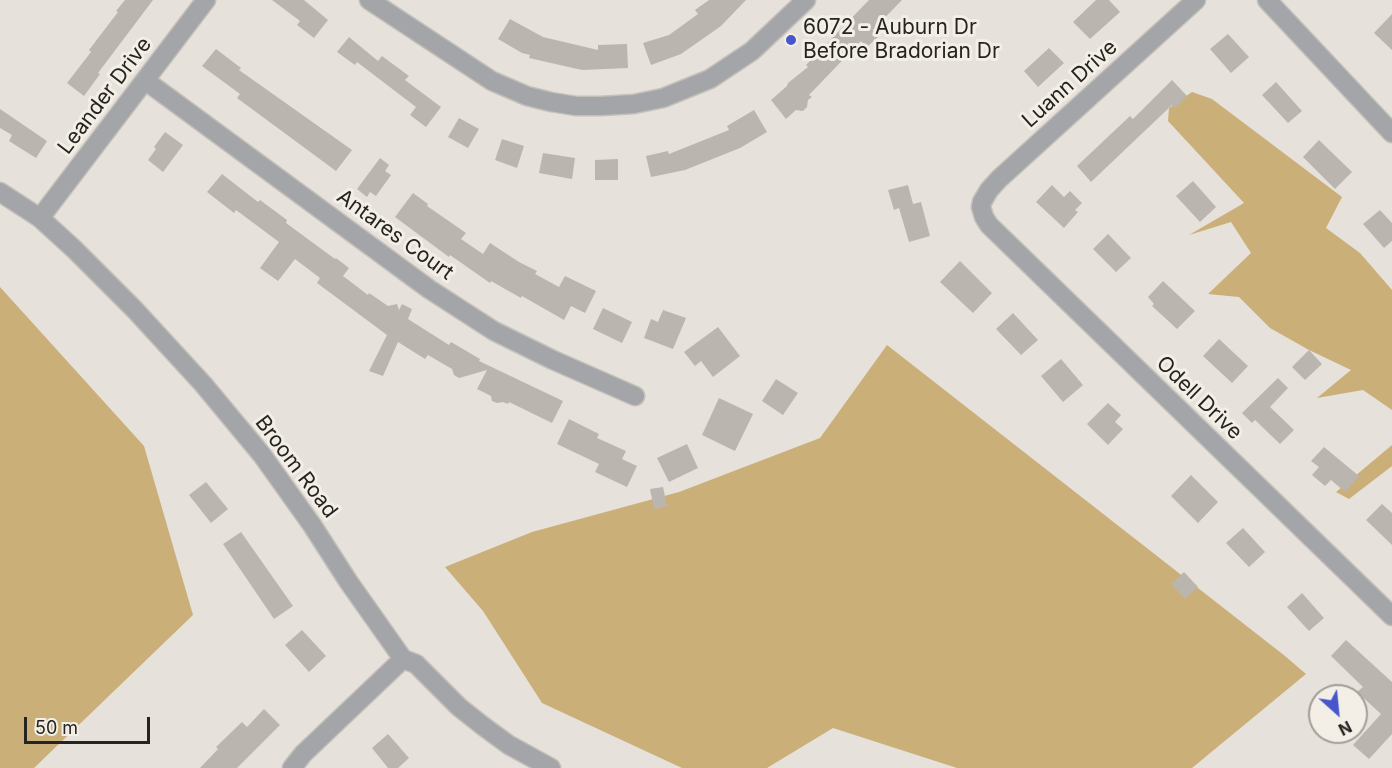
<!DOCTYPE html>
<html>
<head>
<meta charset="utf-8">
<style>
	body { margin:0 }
	#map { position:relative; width:1392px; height:768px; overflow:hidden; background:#e6e1da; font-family:Inter,sans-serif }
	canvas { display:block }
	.north { position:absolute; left:1308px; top:684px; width:60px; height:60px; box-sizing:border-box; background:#f3efe7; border:2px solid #a19e98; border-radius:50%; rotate:153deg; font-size:16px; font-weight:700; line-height:24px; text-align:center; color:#252421 }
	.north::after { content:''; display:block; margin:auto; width:21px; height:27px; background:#4856cb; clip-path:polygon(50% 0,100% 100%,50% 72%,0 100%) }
	.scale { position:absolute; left:24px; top:717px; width:126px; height:27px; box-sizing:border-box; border:3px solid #252421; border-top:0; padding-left:8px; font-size:18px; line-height:21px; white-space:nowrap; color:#252421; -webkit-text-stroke:4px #f3efe7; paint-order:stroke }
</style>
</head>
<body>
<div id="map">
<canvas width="1392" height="768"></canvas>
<div class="north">N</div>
<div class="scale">50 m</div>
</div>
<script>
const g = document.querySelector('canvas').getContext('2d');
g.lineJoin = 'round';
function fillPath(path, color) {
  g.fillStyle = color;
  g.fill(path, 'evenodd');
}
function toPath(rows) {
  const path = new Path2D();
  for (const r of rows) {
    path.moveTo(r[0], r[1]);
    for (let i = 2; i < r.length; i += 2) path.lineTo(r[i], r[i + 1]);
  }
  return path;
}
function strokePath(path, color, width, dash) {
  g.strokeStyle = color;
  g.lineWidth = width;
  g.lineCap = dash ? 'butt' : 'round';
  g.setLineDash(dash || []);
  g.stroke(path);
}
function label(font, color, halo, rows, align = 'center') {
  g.font = font + ' Inter,sans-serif';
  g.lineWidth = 6;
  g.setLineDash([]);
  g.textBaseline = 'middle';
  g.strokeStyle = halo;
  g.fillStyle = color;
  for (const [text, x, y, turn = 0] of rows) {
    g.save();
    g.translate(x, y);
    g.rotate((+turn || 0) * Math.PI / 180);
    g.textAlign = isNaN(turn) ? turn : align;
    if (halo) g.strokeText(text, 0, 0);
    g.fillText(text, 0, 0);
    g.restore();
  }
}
const forest = toPath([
	[1192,92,1212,99,1342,197,1326,228,1360,253,1392,290,1392,410,1363,390,1317,398,1351,370,1309,350,1270,328,1239,297,1208,294,1251,253,1231,222,1189,235,1244,203,1168,121,1169,108],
	[0,287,144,446,193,615,34,768,0,768],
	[887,345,1285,656,1306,674,1192,768,957,768,833,728,767,768,682,768,542,703,483,611,445,567,532,532,679,492,820,438],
	[1392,445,1392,466,1349,499,1336,492]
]);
const building = toPath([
	[125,0,153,0,98,73,100,74,84,96,67,83,91,52,89,50,118,12,116,11],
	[272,0,304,0,328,20,314,38,297,25,300,21],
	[709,0,746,0,721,26,681,54,651,65,643,43,669,35,698,14,695,10],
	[869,0,902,0,873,30,879,36,867,47,861,41,809,95,812,97,808,100,807,107,803,111,796,110,786,119,771,100,787,86,788,83,808,67,806,65],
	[1096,0,1109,0,1120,12,1090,39,1073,22],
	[1392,14,1392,50,1374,33],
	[510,19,543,37,598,50,598,45,627,44,628,68,582,70,529,58,530,55,522,53,498,39],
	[1228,34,1249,57,1231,73,1210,49],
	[349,37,378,61,382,56,409,76,405,80,441,107,426,127,410,115,416,107,357,62,355,65,337,52],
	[1049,48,1064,63,1038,87,1024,71],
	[216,49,241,68,239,70,352,150,336,171,237,98,240,94,202,66],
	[1172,80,1187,96,1175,108,1172,105,1091,182,1077,166,1130,116,1133,119],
	[1276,82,1302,111,1288,123,1262,95],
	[0,109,47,141,36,158,9,141,12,135,0,128],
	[754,110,767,132,740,148,685,170,651,177,646,156,668,151,669,154,729,130,727,126],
	[459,118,479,129,468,148,448,137],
	[165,132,183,145,163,172,148,160,156,149,154,147],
	[502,139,524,146,517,168,495,160],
	[1319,140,1352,172,1335,189,1303,157],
	[543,153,575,158,572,179,539,173],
	[380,158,389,165,385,171,391,175,376,196,370,192,367,197,357,189],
	[618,159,618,180,595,180,595,160],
	[222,174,258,202,260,200,287,220,286,223,335,259,336,258,349,268,343,276,368,295,369,293,388,306,397,304,399,310,402,304,412,309,408,319,449,345,451,342,480,359,479,361,563,401,552,423,509,402,508,404,503,402,497,403,492,401,491,396,477,389,487,370,459,378,454,375,452,369,428,355,425,359,398,342,383,376,369,371,387,335,317,283,320,278,295,259,278,281,260,268,279,242,236,210,234,213,207,192],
	[1193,181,1216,207,1200,222,1176,196],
	[908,185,913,204,921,202,930,236,909,242,899,208,894,210,888,190],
	[1052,185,1064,197,1070,191,1082,203,1075,210,1078,212,1064,228,1036,202],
	[413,193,428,204,427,206,466,233,461,239,483,254,490,243,519,262,537,271,535,274,559,287,565,276,596,291,585,313,571,306,564,320,522,296,521,298,491,281,490,283,450,255,449,257,395,217],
	[1380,210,1392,223,1392,241,1384,248,1363,224],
	[1108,234,1131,258,1116,272,1093,249],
	[960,261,992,293,973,313,940,282],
	[1163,281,1195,311,1177,329,1152,306,1154,304,1148,297],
	[603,308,632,322,622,343,593,329],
	[663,310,686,318,673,349,644,338,651,319,658,322],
	[1013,313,1038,340,1021,355,996,329],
	[718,327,740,356,713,377,701,361,695,366,684,352],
	[1219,339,1248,366,1232,383,1203,356],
	[1309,350,1322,364,1305,380,1292,367],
	[1061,359,1083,385,1063,402,1041,376],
	[1278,378,1288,388,1270,407,1294,430,1280,444,1255,420,1252,423,1242,413],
	[776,379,798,393,783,415,762,401],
	[719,398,753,414,735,451,702,435],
	[1108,403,1121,415,1115,422,1123,429,1108,445,1087,424],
	[569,419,599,434,597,438,626,451,622,459,637,466,627,487,595,472,599,464,557,444],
	[687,444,698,468,669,482,657,458],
	[1324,447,1359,476,1345,492,1331,480,1325,486,1312,475,1319,467,1311,461],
	[1191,475,1218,502,1198,523,1171,496],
	[206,482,228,509,211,523,189,495],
	[663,487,667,506,654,509,650,489],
	[1382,504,1392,513,1392,545,1366,520],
	[1243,528,1265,552,1249,567,1226,543],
	[241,532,293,606,274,619,223,544],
	[1184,572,1198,587,1185,599,1171,584],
	[1302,593,1324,618,1309,631,1287,607],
	[302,630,326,656,309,672,285,645],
	[1346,640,1392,682,1392,734,1369,759,1353,745,1381,714,1357,692,1363,687,1331,656],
	[264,709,280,725,237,768,200,768,218,749,216,747,242,722,247,727],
	[388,734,409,758,398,768,388,768,372,748]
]);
const minor = toPath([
	[369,0,492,81,527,96,551,102,576,106,601,106,634,104,663,98,710,79,752,51,806,0],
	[1196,0,999,179,989,190,982,202,981,207,984,217,989,225,1392,616],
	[1267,0,1392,133],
	[146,81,429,289,494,331,553,360,635,396],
	[0,192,40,218,74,249,135,310,203,384,262,455,312,525,348,581,403,659,416,664,459,707,483,726,509,745,551,768],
	[40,218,206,0],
	[292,768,303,754,403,659]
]);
const markers = [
	[791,40,6,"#4856cb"]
];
const poiNames = [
	["6072 - Auburn Dr",803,28],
	["Before Bradorian Dr",803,52]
];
const streetNames = [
	["Luann Drive",1070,84,-42],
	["Leander Drive",105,96,-53],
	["Antares Court",395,235,36],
	["Odell Drive",1199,398,44],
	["Broom Road",296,467,53]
];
fillPath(forest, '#cbaf79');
fillPath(building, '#bab6af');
strokePath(minor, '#c3bfb9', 21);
strokePath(minor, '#a4a5a8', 18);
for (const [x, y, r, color] of markers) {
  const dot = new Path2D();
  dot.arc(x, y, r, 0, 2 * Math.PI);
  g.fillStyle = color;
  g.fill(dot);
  strokePath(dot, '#f3efe7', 2);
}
label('21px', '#252421', '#f3efe7', poiNames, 'left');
label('21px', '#252421', '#f3efe7', streetNames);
</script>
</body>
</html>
